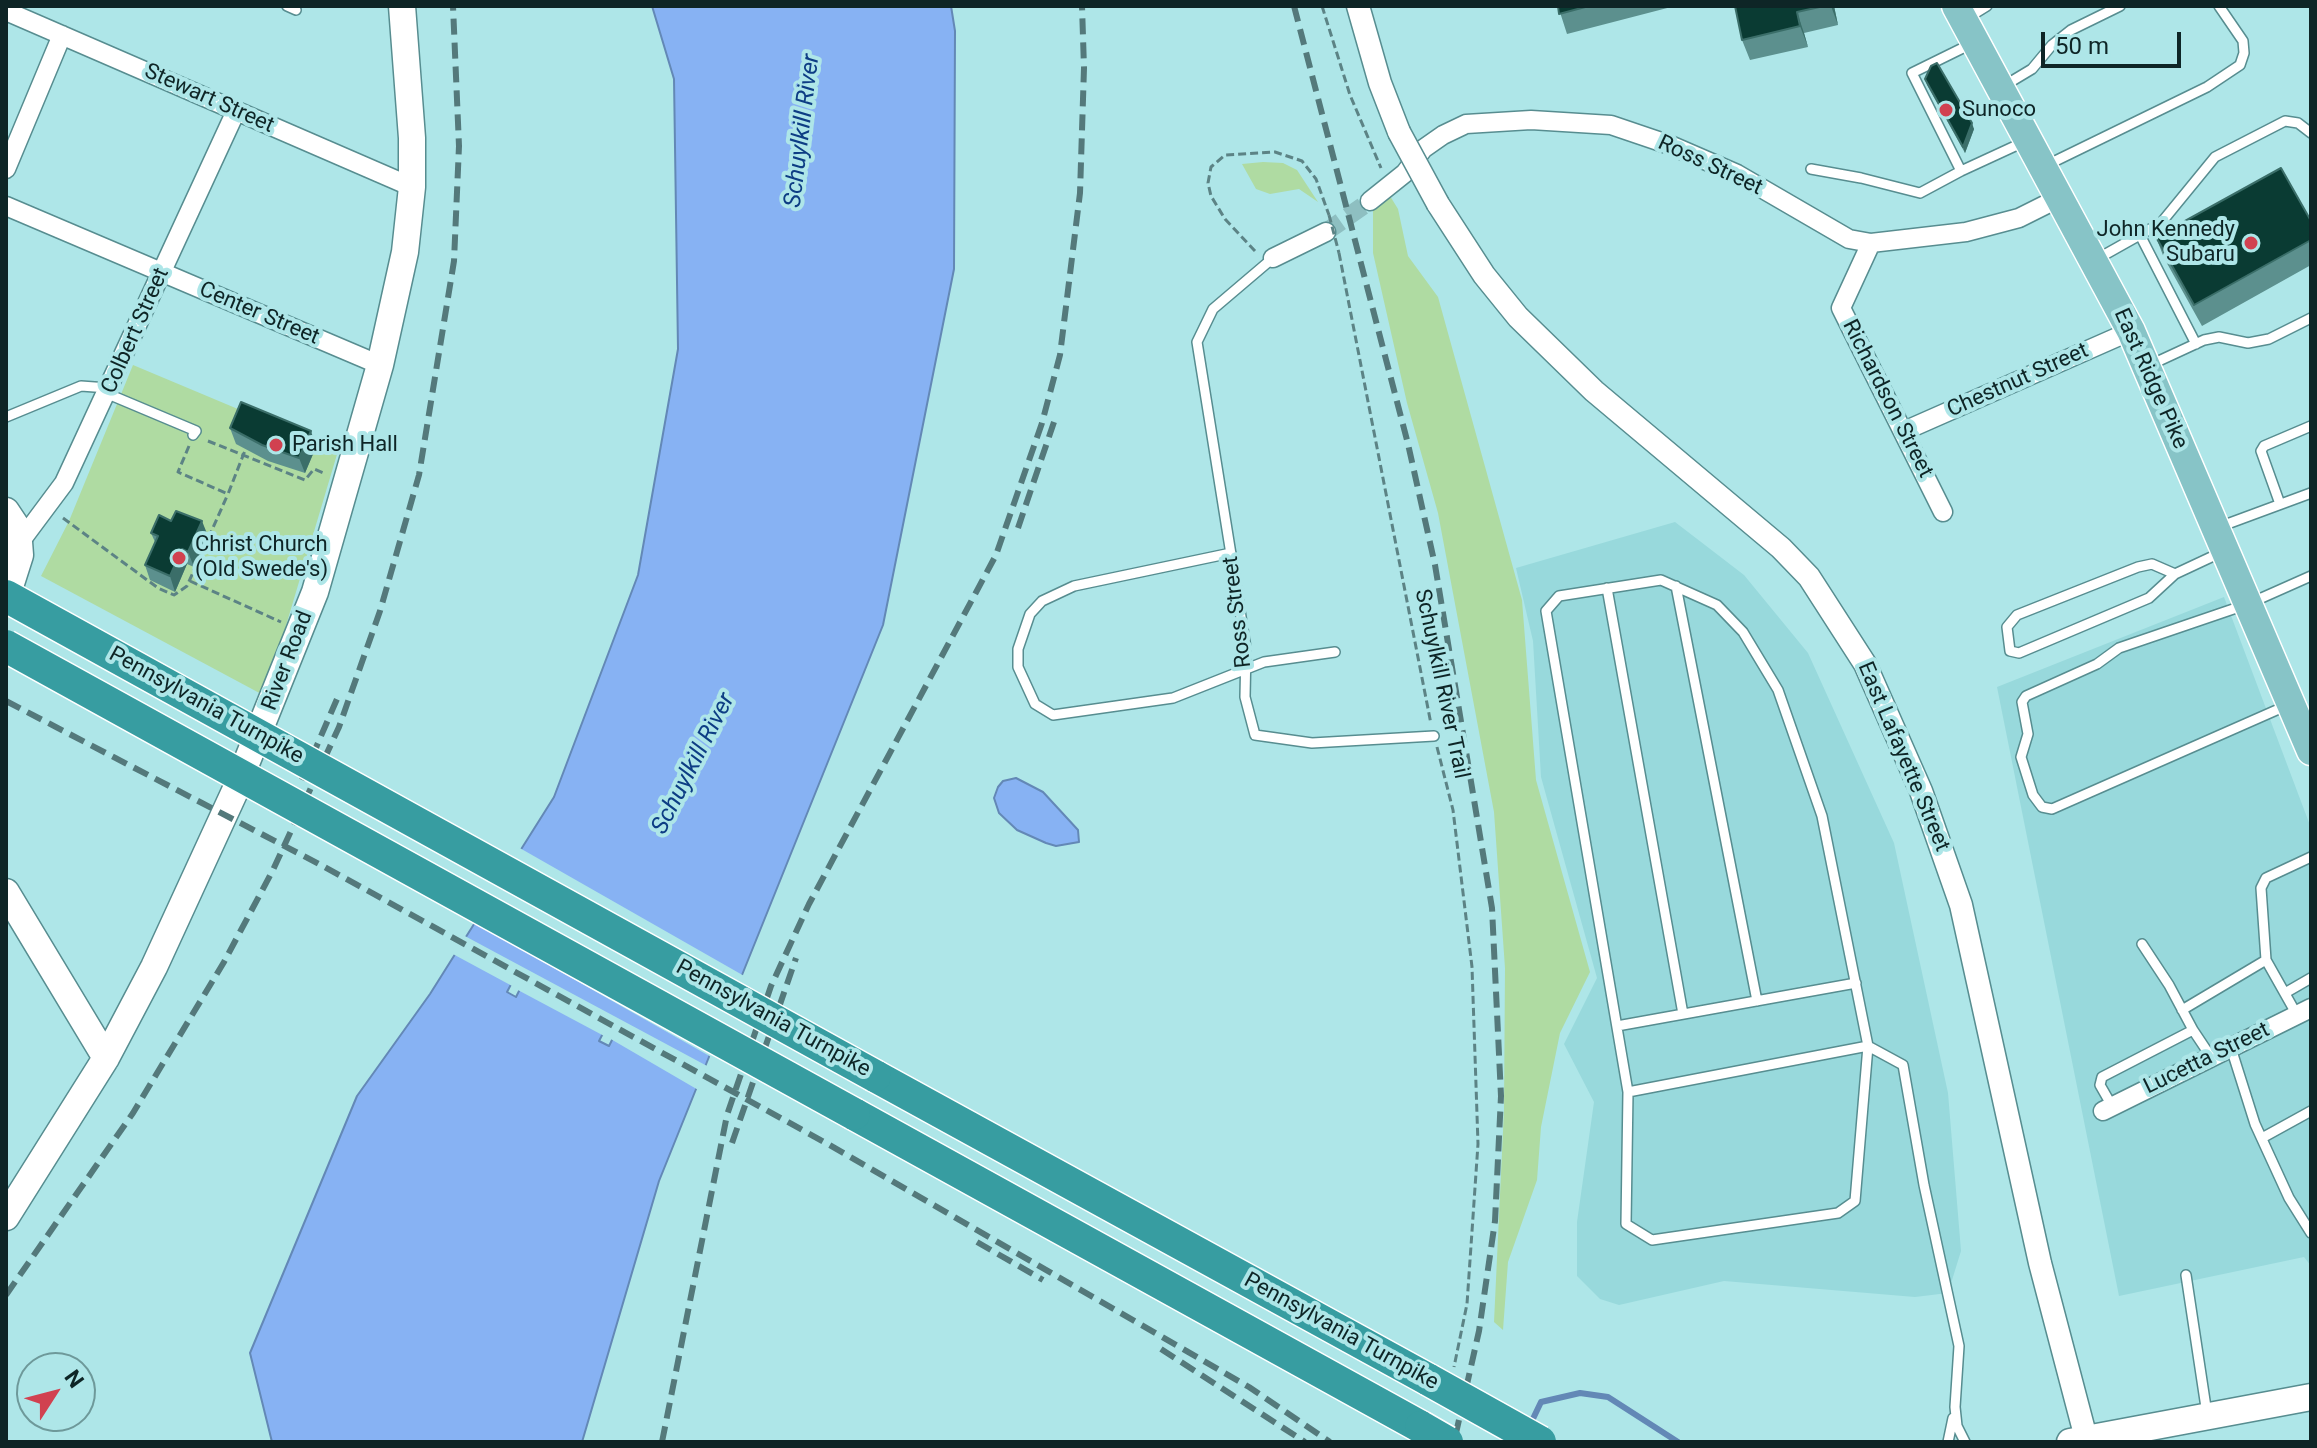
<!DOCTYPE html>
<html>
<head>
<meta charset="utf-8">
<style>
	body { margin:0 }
	#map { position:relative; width:2317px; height:1448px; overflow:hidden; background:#aee6e8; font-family:Roboto,sans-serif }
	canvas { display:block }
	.frame { position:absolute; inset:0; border:8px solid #0e2526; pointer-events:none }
	.north { position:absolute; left:16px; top:1352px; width:80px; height:80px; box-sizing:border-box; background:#aee6e8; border:2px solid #6e999a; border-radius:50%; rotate:54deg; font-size:22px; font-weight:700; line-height:32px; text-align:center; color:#0e2526 }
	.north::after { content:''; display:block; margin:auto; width:28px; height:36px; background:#d14150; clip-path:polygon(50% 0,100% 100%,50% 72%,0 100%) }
	.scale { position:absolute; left:2041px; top:32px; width:140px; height:36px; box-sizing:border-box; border:4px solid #0e2526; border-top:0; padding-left:10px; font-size:24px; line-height:28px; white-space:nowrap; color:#0e2526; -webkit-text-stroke:6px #aee6e8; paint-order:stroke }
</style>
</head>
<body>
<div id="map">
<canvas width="2317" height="1448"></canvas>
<div class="frame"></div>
<div class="north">N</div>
<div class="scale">50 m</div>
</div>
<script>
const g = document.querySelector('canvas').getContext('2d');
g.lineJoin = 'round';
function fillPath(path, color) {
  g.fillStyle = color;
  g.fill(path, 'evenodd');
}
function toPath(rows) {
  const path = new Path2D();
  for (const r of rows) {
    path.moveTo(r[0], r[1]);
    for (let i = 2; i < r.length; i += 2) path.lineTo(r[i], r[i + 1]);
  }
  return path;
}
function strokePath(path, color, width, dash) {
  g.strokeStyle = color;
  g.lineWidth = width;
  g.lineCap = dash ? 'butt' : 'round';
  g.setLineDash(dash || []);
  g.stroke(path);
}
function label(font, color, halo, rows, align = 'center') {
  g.font = font + ' Roboto,sans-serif';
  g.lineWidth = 8;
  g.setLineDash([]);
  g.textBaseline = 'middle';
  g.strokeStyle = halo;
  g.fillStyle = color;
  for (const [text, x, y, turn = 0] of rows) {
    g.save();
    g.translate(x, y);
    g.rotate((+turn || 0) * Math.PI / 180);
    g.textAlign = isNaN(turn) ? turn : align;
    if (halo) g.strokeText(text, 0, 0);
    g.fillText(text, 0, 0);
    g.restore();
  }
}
const built = toPath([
	[1675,522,1744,575,1808,653,1894,843,1948,1093,1961,1251,1948,1293,1915,1297,1724,1281,1619,1305,1600,1299,1577,1276,1577,1222,1594,1102,1564,1044,1597,978,1541,777,1533,641,1516,568],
	[2224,597,2311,828,2311,1266,2304,1257,2119,1296,1997,687]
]);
const green = toPath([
	[1263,162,1283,163,1297,170,1318,202,1299,189,1270,194,1256,189,1242,164],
	[1390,196,1398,209,1408,256,1438,297,1522,600,1536,780,1590,972,1560,1033,1541,1127,1537,1180,1508,1262,1503,1330,1494,1322,1504,1110,1505,968,1494,812,1438,513,1407,403,1373,253,1373,209],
	[133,365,338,451,265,696,41,576,69,521]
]);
const water = toPath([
	[652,6,951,6,955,31,954,269,883,625,659,1181,582,1442,272,1442,250,1353,357,1096,430,994,554,797,638,575,678,349,674,79,652,6],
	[518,971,527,975,516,997,507,992,518,971],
	[610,1020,620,1024,609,1046,599,1041,610,1020],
	[1016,778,1043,792,1078,830,1079,842,1056,846,1046,843,1017,830,999,813,994,798,998,787,1003,781,1016,778]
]);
const pier = toPath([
	[518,847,746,977,713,1058,471,921],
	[463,935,709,1067,700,1091,609,1038,615,1026,606,1037,516,989,522,977,520,976,514,987,451,953]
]);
const stream = toPath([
	[1530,1425,1541,1402,1580,1393,1608,1397,1678,1442]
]);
const minorTunnel = toPath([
	[1326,232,1370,201]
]);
const path = toPath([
	[1322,6,1350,95,1381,168],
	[1255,251,1225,219,1211,196,1208,183,1211,167,1225,155,1275,152,1302,161,1316,179,1329,215],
	[1339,253,1431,724],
	[208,441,305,480,314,469,326,474],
	[189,446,178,472,228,494,246,448],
	[63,518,158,588,174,595,187,586,228,494],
	[190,581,281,622],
	[1437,747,1453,810,1472,967,1478,1144,1467,1304,1454,1367]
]);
const service = toPath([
	[287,6,296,10],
	[1966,19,1987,6],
	[1973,43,1912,73,1961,171,2026,141],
	[2002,87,2032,69,2052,45,2071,30,2120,6],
	[2047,165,2207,87,2240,65,2244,53,2243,41,2219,6],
	[1811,169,1861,178,1920,193,1961,171],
	[2140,235,2196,344],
	[1273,258,1213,309,1197,342,1246,648,1245,697,1255,735,1312,743,1434,736],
	[2097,259,2161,223,2215,157,2285,121,2298,123,2311,133],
	[2150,365,2204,340,2219,337,2248,343,2269,339,2311,318],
	[108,394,196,431,193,435],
	[6,417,81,386,108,388],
	[2280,504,2261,451,2264,446,2311,426],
	[2219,527,2311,493],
	[1231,553,1074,586,1042,601,1030,614,1018,649,1018,667,1035,704,1053,715,1173,698,1264,662,1335,652],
	[2175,574,2152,564,2138,567,2017,615,2007,627,2010,651,2019,653,2149,598,2175,574,2222,552],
	[1676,586,1757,1001],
	[1607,588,1683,1014],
	[2288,705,2052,809,2042,807,2033,795,2021,757,2028,734,2022,702,2026,696,2097,664,2119,648,2248,604,2311,576],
	[2142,944,2169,985,2193,1030],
	[2266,960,2297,1015],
	[2285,993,2311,978],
	[2182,1010,2266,960,2261,888,2266,878,2311,857],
	[1617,1026,1856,983],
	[2231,1048,2255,1124,2289,1198,2311,1233],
	[1628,1092,1546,611,1559,596,1661,580,1717,605,1743,632,1778,690,1822,816,1868,1046,1855,1201,1838,1213,1652,1240,1626,1224,1628,1092,1868,1046,1903,1065,1924,1185,1959,1346,1955,1407,1957,1426,1965,1442],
	[2112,1106,2100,1085,2102,1077,2193,1030,2211,1057],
	[2262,1138,2311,1111],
	[2186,1275,2207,1414],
	[1948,1442,1953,1418]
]);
const minor = toPath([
	[6,11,412,187],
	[6,169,62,35],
	[1370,201,1405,173,1423,149,1443,135,1466,124,1531,120,1611,125,1670,145,1737,174,1849,239,1871,243,1966,232,2019,218,2061,197],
	[6,206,380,365],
	[1871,243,1841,308,1943,512],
	[1273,258,1326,232],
	[1904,431,2131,331],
	[20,542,64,483,236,111],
	[2103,1111,2311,1008]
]);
const tertiary = toPath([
	[1358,6,1380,83,1399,132],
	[1438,204,1484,275,1518,317,1594,391,1781,548,1809,577,1865,664,1921,791,1961,905,2040,1263,2086,1438]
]);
const secondary = toPath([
	[6,511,18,529,20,555,6,599],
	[6,892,106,1058],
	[6,1217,106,1058,154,967,235,791,315,592,380,365,405,252,412,187,412,138,402,6],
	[2070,1442,2311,1397]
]);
const primary = toPath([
	[1956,6,2131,331,2311,751]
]);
const motorway = toPath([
	[875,1076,1429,1380],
	[854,1114,1421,1427]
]);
const rail = toPath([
	[1294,6,1408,444,1435,565,1492,908,1501,1096,1495,1221,1479,1331,1454,1442],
	[1018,528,1054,422],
	[6,701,321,865,826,1143,1249,1387,1330,1442],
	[302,780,340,692],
	[732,1143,796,958],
	[977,1242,1043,1280],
	[6,1295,133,1113,224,962,273,870,339,727,380,611,419,475,454,261,459,146,453,6],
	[1161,1349,1305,1442],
	[662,1442,727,1115,771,986,809,904,996,555,1042,423,1060,355,1080,193,1084,68,1082,6]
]);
const pathBridge = toPath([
	[1329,215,1339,253]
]);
const tertiaryBridge = toPath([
	[1399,132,1438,204]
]);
const motorwayBridge = toPath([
	[6,596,875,1076],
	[6,646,854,1114],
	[1429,1380,1540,1442],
	[1421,1427,1447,1442]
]);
const wall = toPath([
	[1558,6,1675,6,1567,34],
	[1735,6,1834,6,1838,25,1804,33,1808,47,1750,60,1742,40],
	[1925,79,1974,129,1965,153,1927,85],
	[2311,221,2311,265,2202,326,2164,258,2156,237],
	[230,428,316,447,305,473,268,461,236,444],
	[151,533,208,536,194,567,187,564,175,592,150,580,145,565,155,542]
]);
const shadedWall = toPath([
	[1831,6,1834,6,1838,25],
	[1797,12,1804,33,1808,47,1800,26],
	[1972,123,1974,129,1965,153,1963,147],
	[311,431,316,447,305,473,299,458],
	[202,521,208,536,194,567,188,552],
	[182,549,187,564,175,592,170,576]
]);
const building = toPath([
	[1558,6,1589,6,1559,14,1558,6],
	[1735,6,1824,6,1797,12,1800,26,1742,40,1735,6],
	[1937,63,1972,123,1963,147,1925,79,1931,66,1937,63],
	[2281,168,2311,221,2311,240,2194,305,2156,237,2281,168],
	[241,402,311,431,299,458,262,445,230,428,241,402],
	[176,511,202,521,188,552,182,549,170,576,145,565,158,536,151,533,159,515,171,521,176,511]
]);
const markers = [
	[1946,110,8,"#d14150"],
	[2251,243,8,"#d14150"],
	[276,445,8,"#d14150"],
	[179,558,8,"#d14150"]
];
const streetNames = [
	["Stewart Street",209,99,24],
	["Ross Street",1710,166,25],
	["Center Street",259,314,23],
	["Colbert Street",136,331,-66],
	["East Ridge Pike",2150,379,66],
	["Chestnut Street",2018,381,-24],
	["Richardson Street",1887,399,63],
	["Ross Street",1238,612,-97],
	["River Road",288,661,-69],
	["Schuylkill River Trail",1441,684,78],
	["Pennsylvania Turnpike",206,706,29],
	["East Lafayette Street",1903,757,67],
	["Pennsylvania Turnpike",773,1019,29],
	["Lucetta Street",2207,1059,-26],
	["Pennsylvania Turnpike",1341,1332,29]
];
const poiNames = [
	["Sunoco",1962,110],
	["John Kennedy",2235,230,"right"],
	["Subaru",2235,255,"right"],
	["Parish Hall",292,445],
	["Christ Church",195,545],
	["(Old Swede's)",195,570]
];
const waterNames = [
	["Schuylkill River",803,131,-83],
	["Schuylkill River",694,764,-63]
];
fillPath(built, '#98d9dc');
fillPath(green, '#afdba2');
fillPath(water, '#87b2f3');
strokePath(water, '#6388b6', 2);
fillPath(pier, '#aee6e8');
strokePath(stream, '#6388b6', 6);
strokePath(minorTunnel, '#8ebfc1', 18, [18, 9]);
strokePath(service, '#578d90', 12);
strokePath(minor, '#578d90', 21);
strokePath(tertiary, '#578d90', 25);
strokePath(secondary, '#578d90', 29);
strokePath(primary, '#fff', 31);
strokePath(motorway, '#fff', 35);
strokePath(path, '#5c8385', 3, [8, 4]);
strokePath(service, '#fff', 9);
strokePath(minor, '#fff', 18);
strokePath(tertiary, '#fff', 22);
strokePath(secondary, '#fff', 26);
strokePath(primary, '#87c4c7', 28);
strokePath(motorway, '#379da1', 32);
strokePath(rail, '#54797b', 6, [16, 8]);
strokePath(tertiaryBridge, '#578d90', 25, []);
strokePath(motorwayBridge, '#fff', 35, []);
strokePath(pathBridge, '#5c8385', 3, [8, 4]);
strokePath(tertiaryBridge, '#fff', 22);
strokePath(motorwayBridge, '#379da1', 32);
fillPath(wall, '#5c908e');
fillPath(shadedWall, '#3b6e69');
fillPath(building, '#0a3b33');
strokePath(building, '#3b6e69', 2);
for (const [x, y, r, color] of markers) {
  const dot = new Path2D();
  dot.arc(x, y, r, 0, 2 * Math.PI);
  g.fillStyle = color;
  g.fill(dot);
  strokePath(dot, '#aee6e8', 3);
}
label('22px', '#0e2526', '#aee6e8', streetNames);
label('22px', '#0e2526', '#aee6e8', poiNames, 'left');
label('italic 24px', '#0d3d84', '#aee6e8', waterNames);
</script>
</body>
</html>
